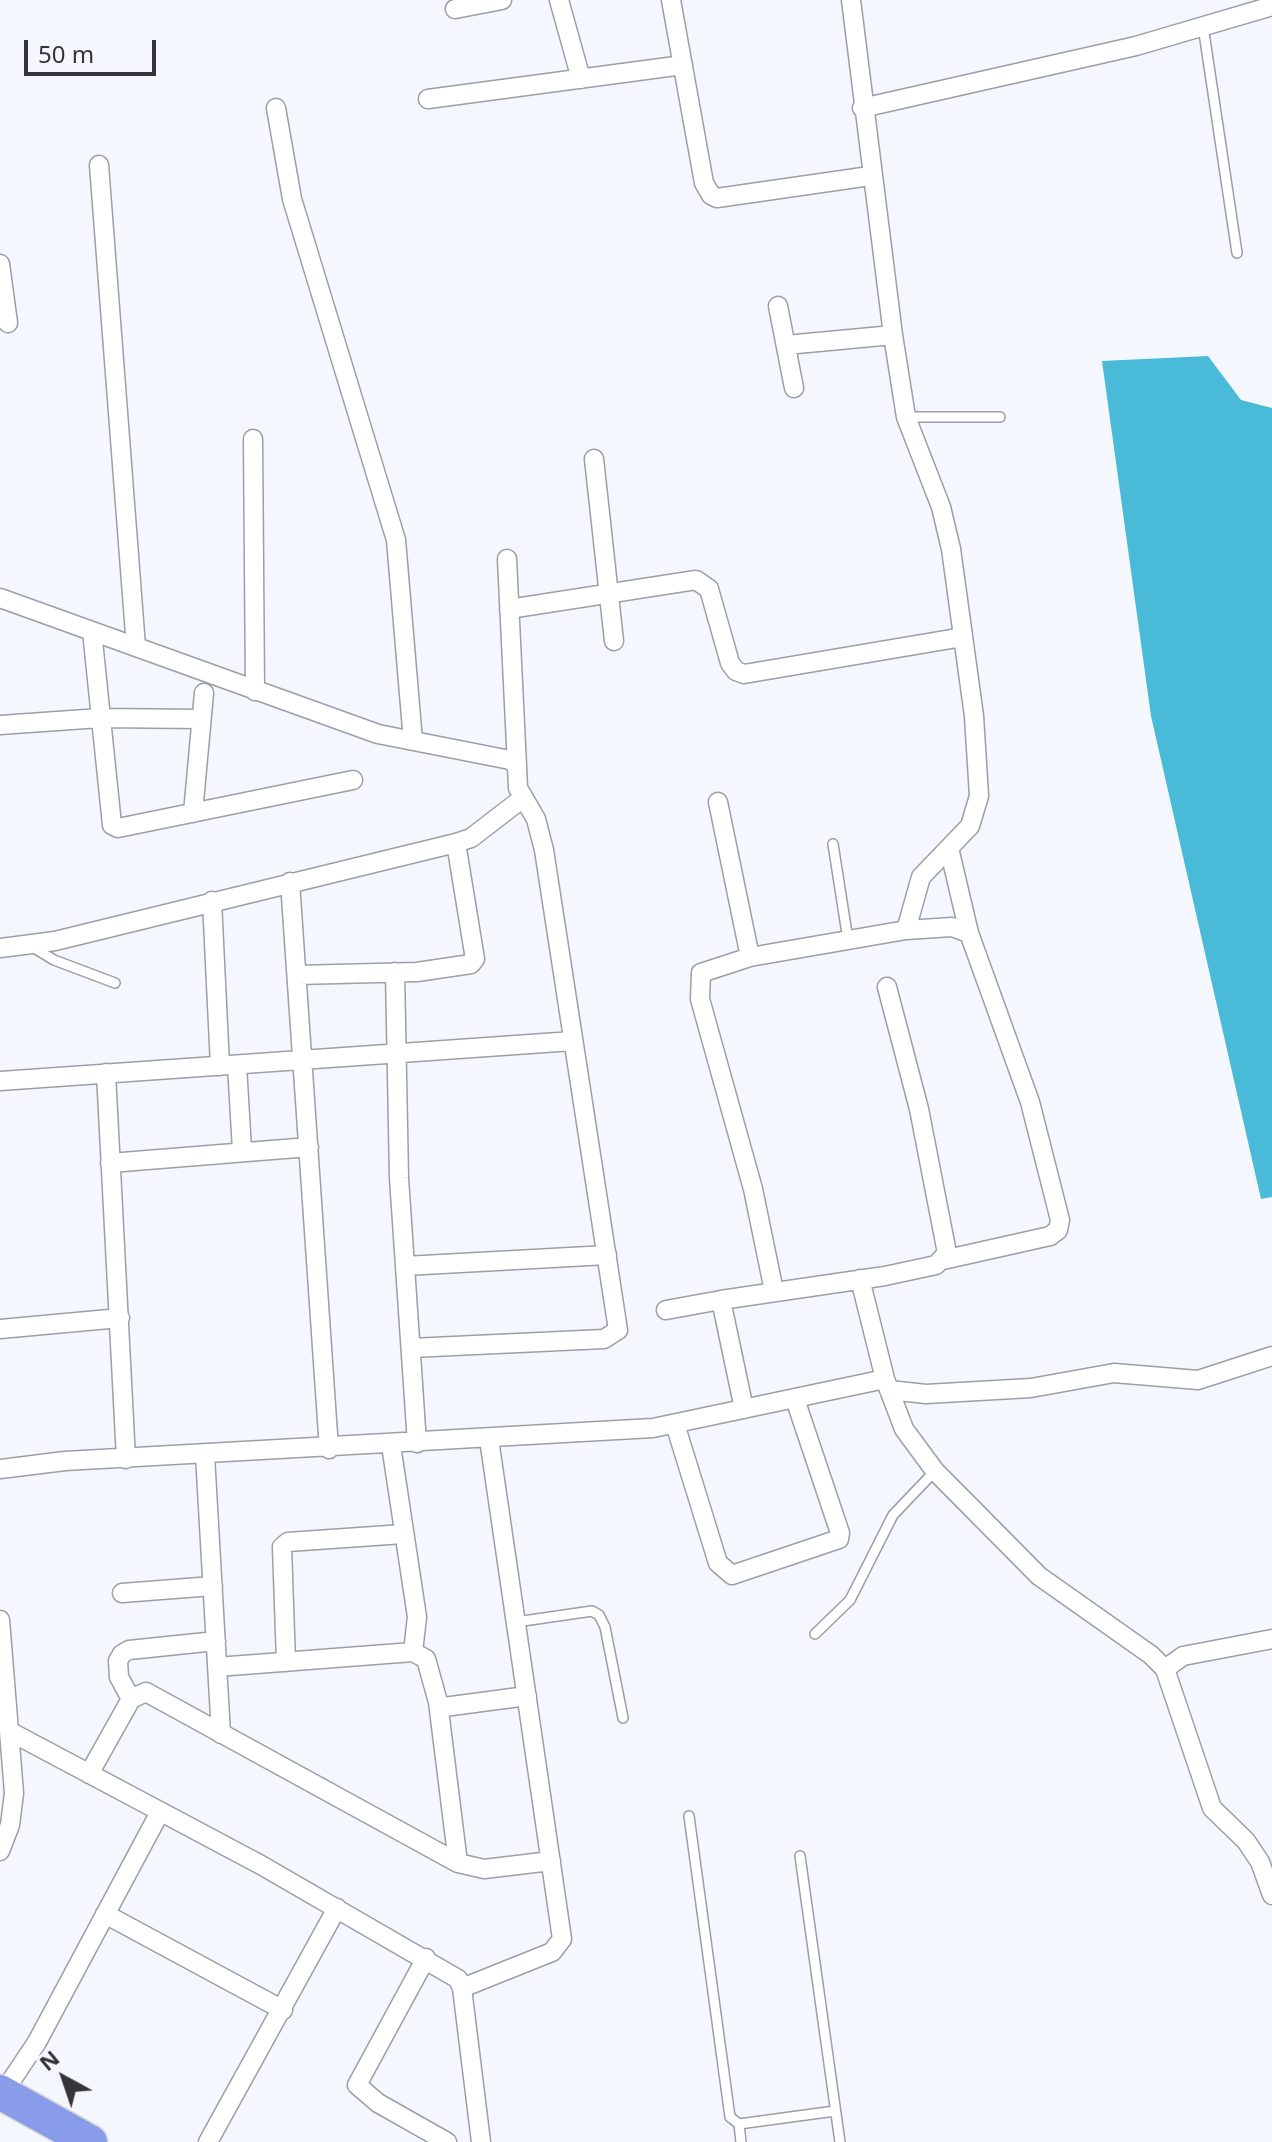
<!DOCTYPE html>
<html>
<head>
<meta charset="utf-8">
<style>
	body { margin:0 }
	#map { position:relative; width:1272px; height:2142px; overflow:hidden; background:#f5f7ff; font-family:"Noto Sans",sans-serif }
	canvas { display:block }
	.north { position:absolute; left:24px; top:2038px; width:80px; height:80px; -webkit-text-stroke:6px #f5f7ff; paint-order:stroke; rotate:320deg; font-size:22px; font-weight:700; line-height:32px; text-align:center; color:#343538 }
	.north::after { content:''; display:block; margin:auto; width:28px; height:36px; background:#343538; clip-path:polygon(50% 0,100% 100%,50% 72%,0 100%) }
	.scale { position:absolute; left:24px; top:40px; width:132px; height:36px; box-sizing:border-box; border:4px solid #343538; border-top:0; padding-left:10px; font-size:24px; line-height:28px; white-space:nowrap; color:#343538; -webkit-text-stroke:6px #f5f7ff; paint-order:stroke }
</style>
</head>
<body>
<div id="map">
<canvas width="1272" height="2142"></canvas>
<div class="north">N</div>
<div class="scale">50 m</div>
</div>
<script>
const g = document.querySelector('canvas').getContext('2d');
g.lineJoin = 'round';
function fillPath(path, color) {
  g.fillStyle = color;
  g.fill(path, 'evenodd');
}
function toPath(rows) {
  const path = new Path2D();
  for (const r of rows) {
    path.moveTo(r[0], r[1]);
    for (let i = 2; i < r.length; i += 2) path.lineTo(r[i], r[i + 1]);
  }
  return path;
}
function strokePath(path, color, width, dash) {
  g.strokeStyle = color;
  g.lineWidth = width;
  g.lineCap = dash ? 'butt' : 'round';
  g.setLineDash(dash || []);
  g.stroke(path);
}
const water = toPath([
	[1208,356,1241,400,1272,408,1272,1197,1261,1199,1151,716,1102,361]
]);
const lane = toPath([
	[1203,26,1237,253],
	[906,417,1000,417],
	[833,844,848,940],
	[31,946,54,960,115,983],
	[516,1622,592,1611,599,1615,605,1627,623,1718],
	[815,1634,850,1600,893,1515,935,1471],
	[689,1816,730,2117,739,2124,835,2111],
	[800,1856,840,2142],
	[739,2124,741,2142]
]);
const street = toPath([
	[559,0,581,79],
	[671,0,704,183,711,195,717,198,870,176],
	[455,9,502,0],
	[428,99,683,65],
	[276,108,292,199,396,540,413,741],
	[862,108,1136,46,1272,6],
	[99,165,136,647],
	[0,264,8,323],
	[778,306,794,388],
	[786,345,893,335],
	[253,439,255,691],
	[594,459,614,641],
	[507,559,517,766],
	[0,598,378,734,510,760,517,766,518,788,536,819,544,850,618,1330,604,1339,411,1348],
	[509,609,696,580,709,589,730,663,736,671,744,674,963,637],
	[92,631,112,825,118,828,353,780],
	[0,725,100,718,201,719],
	[718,802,750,957],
	[193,813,204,693],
	[290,882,329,1449],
	[212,901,220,1066],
	[906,930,952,927,969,933],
	[0,948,55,941,456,843,471,838,523,798],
	[395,972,399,1178,417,1443],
	[297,975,417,972,471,964,475,959,456,843],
	[237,1065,242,1150],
	[106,1073,126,1459],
	[0,1081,573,1041],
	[110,1163,309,1147],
	[943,1260,1050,1236,1058,1230,1060,1220,1030,1102,969,933,949,848],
	[405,1266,607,1255],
	[860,1279,885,1379,904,1429,935,1471,1039,1576,1151,1655,1165,1669,1212,1808,1246,1841,1260,1862,1272,1895],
	[774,1291,753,1189,700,999,701,973,750,957,906,930,921,877,970,826,979,796,974,716,951,549,941,507,906,417,893,335,851,0],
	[666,1310,721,1300],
	[0,1329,120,1318],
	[889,1390,926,1394,1031,1388,1114,1373,1198,1380,1272,1356],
	[744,1409,721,1300,885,1276,936,1265,947,1253,919,1109,887,987],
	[675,1424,718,1563,732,1575,839,1539,840,1533,795,1399],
	[391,1445,417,1617,413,1652],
	[205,1455,221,1734],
	[0,1469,65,1461,653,1428,885,1379],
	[122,1593,213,1586],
	[0,1620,14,1793,10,1825,0,1851],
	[286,1662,282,1547,288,1542,403,1534],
	[217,1667,413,1652,426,1659,438,1702,444,1707,527,1696],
	[1165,1669,1183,1656,1272,1639],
	[131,1699,119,1677,118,1661,122,1654,129,1650,216,1641],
	[438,1702,458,1863],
	[9,1731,261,1865,458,1979,462,1988,481,2142],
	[89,1774,131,1699,146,1692,458,1863,484,1869,551,1861],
	[105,1914,283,2010],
	[426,1958,357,2085,378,2103,447,2142],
	[462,1988,552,1952,562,1939,489,1439],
	[3,2093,37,2042,160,1812],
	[208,2142,337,1908]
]);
const highway = toPath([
	[0,2092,90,2142]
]);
fillPath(water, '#4abad9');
strokePath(lane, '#9d9ea6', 12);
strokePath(street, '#9d9ea6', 21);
strokePath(highway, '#d6d7d7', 37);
strokePath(lane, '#fff', 9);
strokePath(street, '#fff', 18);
strokePath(highway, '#899cea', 34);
</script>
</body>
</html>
